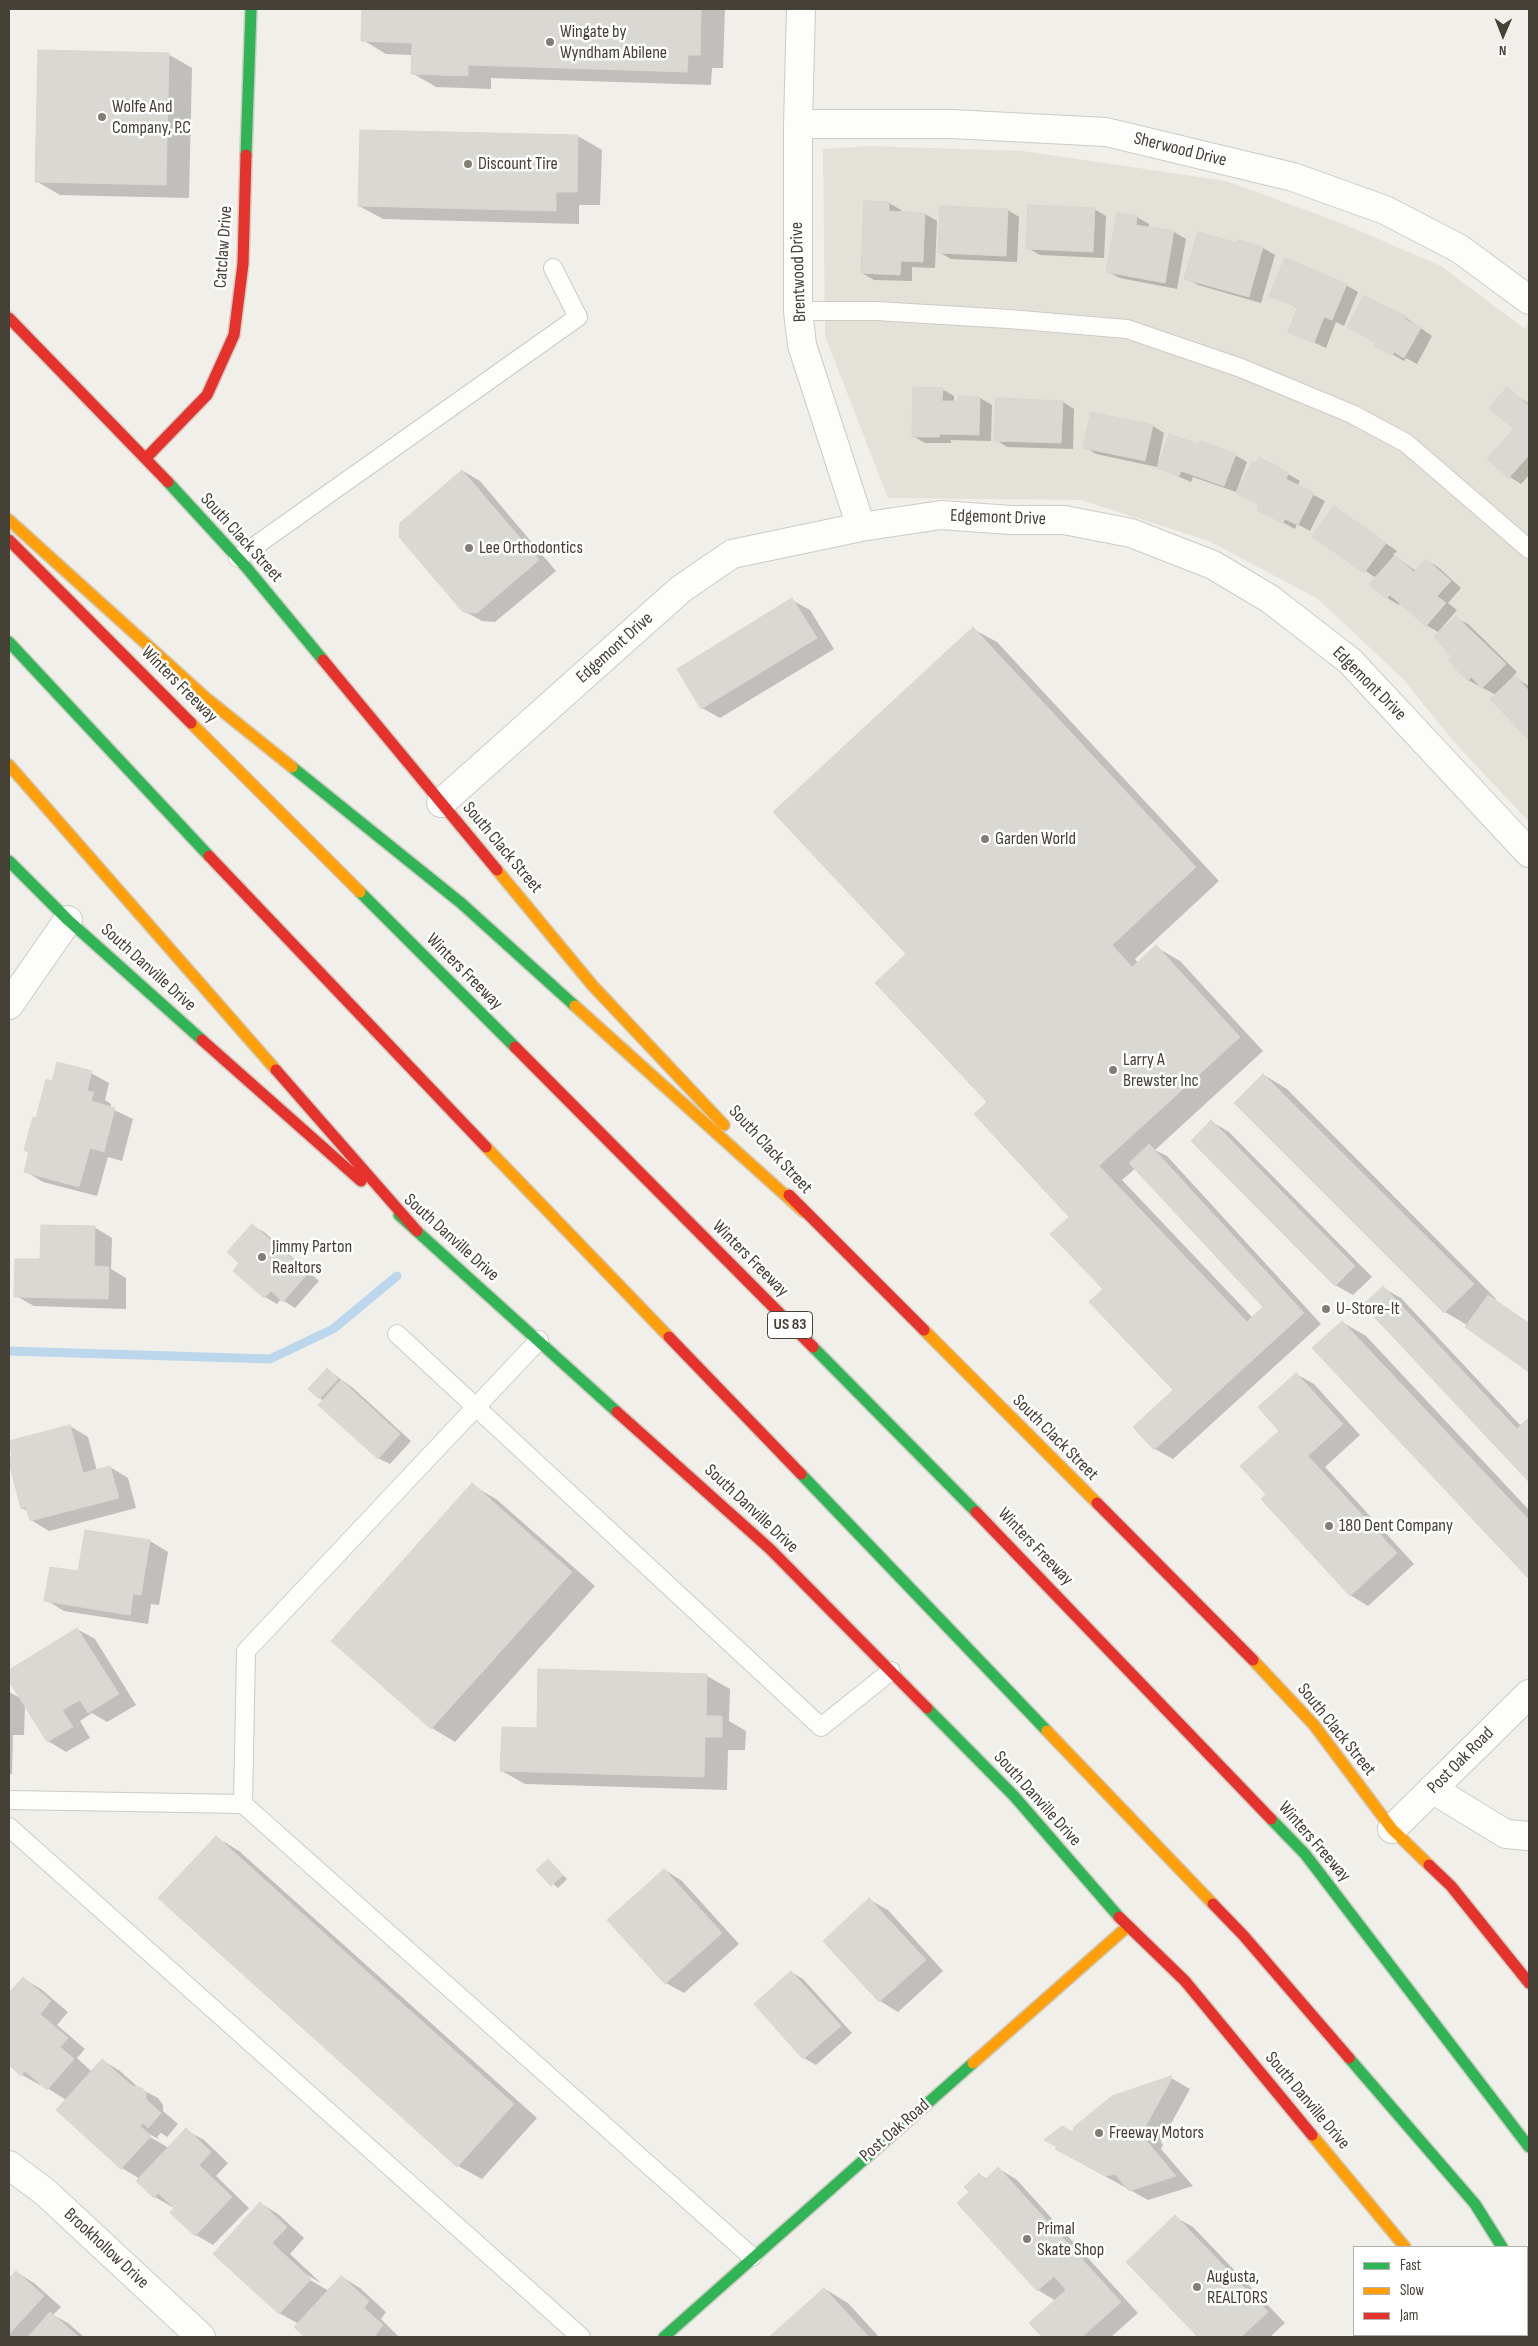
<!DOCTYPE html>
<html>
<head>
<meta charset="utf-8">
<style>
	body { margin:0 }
	#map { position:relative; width:1538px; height:2346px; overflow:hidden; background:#f0efea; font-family:"Sofia Sans Condensed",sans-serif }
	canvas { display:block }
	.frame { position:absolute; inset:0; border:10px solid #464137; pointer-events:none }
	.legend { position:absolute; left:1353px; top:2246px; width:175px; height:90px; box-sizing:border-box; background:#fff; border:1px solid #b5b3af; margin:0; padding:6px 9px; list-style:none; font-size:15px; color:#464137 }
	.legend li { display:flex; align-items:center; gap:10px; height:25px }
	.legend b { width:25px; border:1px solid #b5b3af }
	.north { position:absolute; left:1478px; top:10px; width:50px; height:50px; -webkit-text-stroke:4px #fff; paint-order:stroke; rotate:181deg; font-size:14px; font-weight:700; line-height:20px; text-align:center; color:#464137 }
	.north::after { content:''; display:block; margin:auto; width:18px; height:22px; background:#464137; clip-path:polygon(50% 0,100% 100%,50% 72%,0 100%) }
</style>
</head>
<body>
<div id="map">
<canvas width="1538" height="2346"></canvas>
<div class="frame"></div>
<ul class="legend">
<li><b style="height:6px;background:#30b455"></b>Fast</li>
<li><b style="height:6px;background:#ff9f0a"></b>Slow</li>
<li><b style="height:6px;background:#e5322d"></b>Jam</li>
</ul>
<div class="north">N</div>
</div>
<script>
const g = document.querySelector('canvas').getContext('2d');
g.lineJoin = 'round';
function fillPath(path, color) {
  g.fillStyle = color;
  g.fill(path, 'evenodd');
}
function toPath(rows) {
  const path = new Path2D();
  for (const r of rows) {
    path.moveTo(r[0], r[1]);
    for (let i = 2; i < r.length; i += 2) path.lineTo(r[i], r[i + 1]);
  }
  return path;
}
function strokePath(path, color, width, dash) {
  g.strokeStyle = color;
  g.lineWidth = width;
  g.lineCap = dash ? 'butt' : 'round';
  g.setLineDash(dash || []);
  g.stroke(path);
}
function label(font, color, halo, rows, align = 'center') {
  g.font = font + ' "Sofia Sans Condensed",sans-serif';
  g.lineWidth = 5;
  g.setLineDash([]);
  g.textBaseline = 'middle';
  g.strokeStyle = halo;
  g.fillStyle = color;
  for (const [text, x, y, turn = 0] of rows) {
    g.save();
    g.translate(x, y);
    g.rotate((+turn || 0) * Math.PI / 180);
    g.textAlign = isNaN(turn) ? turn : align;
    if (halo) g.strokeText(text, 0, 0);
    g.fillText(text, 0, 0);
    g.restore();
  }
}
const residential = toPath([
	[868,146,1023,151,1226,181,1341,223,1441,266,1525,329,1529,320,1529,822,1455,743,1403,679,1318,599,1209,541,1081,500,888,498,825,336,823,149]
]);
const shadow = toPath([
	[363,9,725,9,723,68,712,68,711,85,491,78,491,89,436,87,412,73,412,55,386,54,363,40],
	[168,54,192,68,189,198,60,195,36,181],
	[578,136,602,150,600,205,579,205,579,224,383,219,359,206],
	[865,202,889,203,901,210,901,213,925,214,937,221,935,268,912,267,912,281,874,280,862,273],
	[1094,209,1106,216,1104,258,1040,255,1028,248],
	[1008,210,1019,217,1017,262,951,259,939,252],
	[1137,217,1149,224,1148,228,1174,232,1186,239,1177,289,1120,278,1108,272],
	[1239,242,1263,248,1275,255,1261,303,1198,285,1186,278,1238,245],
	[1346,285,1358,292,1344,326,1336,322,1326,348,1289,331,1298,308,1271,295],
	[1405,317,1432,336,1417,364,1406,358,1404,361,1376,345],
	[942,389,954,396,954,402,980,398,992,405,991,441,951,440,951,443,925,443,913,436],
	[1507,389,1529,404,1529,475,1521,484,1510,477,1515,429],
	[1063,402,1074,409,1073,449,1007,447,996,440],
	[1092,413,1153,426,1164,433,1157,467,1096,454,1085,447],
	[1198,446,1235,455,1247,462,1236,492,1193,477,1191,482,1157,467],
	[463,471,480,481,556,571,495,622,482,621,464,611],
	[1288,474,1300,481,1297,486,1325,501,1310,531,1297,524,1295,529,1258,509],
	[1334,508,1397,551,1393,555,1416,571,1426,560,1438,567,1461,588,1448,603,1457,610,1438,632,1426,625,1401,602,1399,605,1387,598,1376,578,1314,536],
	[792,600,810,610,834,649,720,718,702,708],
	[1456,618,1468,624,1517,672,1513,676,1529,686,1529,739,1491,699,1496,695,1468,680,1454,657],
	[973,629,997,642,1219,881,1135,959,1139,964,1156,947,1180,961,1263,1051,1155,1150,1167,1156,1321,1324,1173,1459,1155,1449,1175,1390,1091,1302,1104,1289,1070,1217,976,1114,988,1102,908,954],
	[1136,1168,1264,1307,1253,1318,1122,1180],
	[91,1073,109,1083,105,1100,111,1104,110,1108,133,1119,122,1161,108,1157,97,1196,43,1182,25,1171,37,1119],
	[1264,1075,1287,1089,1496,1299,1495,1300,1529,1323,1529,1371,1467,1325,1445,1312,1236,1103],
	[1212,1122,1229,1132,1372,1277,1353,1295,1335,1285],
	[252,1226,264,1232,319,1281,295,1308,281,1299,277,1304,265,1297,235,1271,241,1263],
	[94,1227,112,1238,111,1269,126,1278,126,1309,34,1306,16,1296,42,1260],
	[1383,1288,1401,1298,1521,1426,1528,1420,1529,1421,1529,1480,1364,1305],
	[1342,1322,1366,1336,1529,1510,1529,1577,1314,1348],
	[328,1370,353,1388,411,1441,390,1464,378,1458,320,1398],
	[1296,1374,1314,1384,1360,1435,1325,1467,1414,1564,1368,1606,1350,1595,1242,1466,1281,1431],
	[70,1426,88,1437,97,1471,110,1467,128,1478,136,1508,49,1531,31,1520,29,1512,22,1508,9,1458],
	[472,1485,496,1499,595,1586,455,1742,432,1728,333,1641],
	[86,1531,150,1541,168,1552,159,1605,151,1604,148,1624,64,1611,46,1600,79,1573],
	[77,1629,95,1639,136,1705,107,1722,92,1713,80,1721,90,1738,66,1752,48,1741,25,1704,24,1735,13,1735,12,1774,9,1774,9,1692,22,1699,9,1678,9,1671],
	[707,1676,730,1689,729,1721,746,1731,745,1750,728,1750,727,1790,525,1784,502,1771,538,1729],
	[216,1837,239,1851,537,2118,482,2179,458,2166],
	[548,1861,567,1879,558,1888,538,1870],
	[665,1870,682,1881,739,1944,684,1993,666,1983],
	[870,1900,888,1910,943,1971,898,2012,880,2001,824,1941],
	[791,1972,803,1979,852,2033,816,2065,804,2058,756,2004],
	[24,1979,41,1989,68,2012,57,2025,85,2049,77,2058,92,2072,102,2060,120,2071,139,2088,158,2098,163,2105,163,2111,178,2124,167,2137,161,2133,157,2137,160,2140,146,2132,145,2134,169,2148,186,2130,204,2140,228,2163,216,2176,249,2208,213,2245,196,2235,174,2206,172,2207,155,2197,140,2179,122,2168,66,2100,41,2084,40,2085,22,2075,9,2064,9,1995],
	[1171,2078,1190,2089,1161,2142,1163,2145,1161,2149,1193,2186,1148,2200,1074,2159,1073,2134],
	[999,2169,1016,2179,1138,2313,1111,2337,1044,2337,1031,2323,1056,2301,1038,2290,958,2203,971,2192,979,2175,987,2179],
	[260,2203,278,2214,304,2238,290,2254,321,2283,307,2275,305,2277,329,2291,342,2277,360,2288,386,2312,381,2319,399,2337,307,2337,296,2327,299,2324,279,2313],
	[1175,2217,1193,2227,1285,2323,1270,2337,1199,2337,1127,2262],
	[16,2272,34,2283,61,2307,53,2315,68,2323,84,2337,9,2337,9,2275,12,2277],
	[825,2289,848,2303,879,2337,771,2337]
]);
const stream = toPath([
	[9,1351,270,1359,333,1329,397,1276]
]);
const building = toPath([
	[362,9,701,9,700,55,688,55,687,72,468,65,468,76,411,74,412,43,361,41,362,9],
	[38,50,169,53,166,185,35,182,38,50],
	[360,130,578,135,577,192,556,192,556,211,358,206,360,130],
	[864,201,889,202,889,211,925,213,923,262,901,261,900,275,861,273,864,201],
	[1028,205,1095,208,1093,252,1026,249,1028,205],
	[940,206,1008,209,1006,256,938,253,940,206],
	[1117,213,1137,216,1136,225,1174,231,1165,283,1106,272,1117,213],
	[1198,232,1237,243,1238,240,1263,247,1249,297,1184,279,1198,232],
	[1285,258,1347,284,1332,320,1324,317,1314,343,1288,332,1298,307,1269,296,1285,258],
	[1364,296,1406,316,1405,319,1421,328,1404,358,1394,352,1392,355,1374,346,1376,343,1347,327,1364,296],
	[913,387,943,388,942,401,958,401,959,396,980,397,979,435,940,434,939,437,912,437,913,387],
	[1507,387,1529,406,1529,455,1509,478,1487,459,1514,429,1489,408,1507,387],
	[996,398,1063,401,1061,443,994,441,996,398],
	[1091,412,1153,425,1145,461,1083,448,1091,412],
	[1169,434,1198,444,1200,441,1236,454,1224,486,1181,471,1179,476,1157,468,1169,434],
	[1259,457,1289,473,1286,479,1314,493,1298,525,1285,519,1283,523,1257,510,1259,505,1236,493,1252,462,1256,463,1259,457],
	[462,470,539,560,477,613,463,612,399,537,400,523,462,470],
	[1334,506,1386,543,1364,573,1312,536,1334,506],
	[1395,555,1414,572,1426,559,1451,581,1437,596,1446,603,1426,626,1390,595,1386,599,1369,584,1395,555],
	[792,598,817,638,701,709,677,669,792,598],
	[1456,616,1506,664,1482,688,1471,677,1468,681,1448,660,1452,657,1434,637,1456,616],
	[973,627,1196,867,1112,945,1132,967,987,1102,875,983,906,954,773,812,973,627],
	[1515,675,1529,691,1529,740,1490,699,1515,675],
	[1156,945,1240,1037,1057,1204,974,1114,1156,945],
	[57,1062,92,1071,87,1091,94,1092,91,1101,115,1108,104,1152,90,1148,79,1187,24,1172,29,1152,24,1150,33,1117,36,1118,46,1079,52,1081,57,1062],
	[1263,1074,1474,1284,1444,1313,1234,1103,1263,1074],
	[1211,1120,1355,1266,1335,1286,1191,1141,1211,1120],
	[1149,1144,1304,1313,1154,1450,1133,1427,1263,1307,1129,1163,1149,1144],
	[1099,1166,1247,1322,1173,1390,1089,1302,1103,1289,1050,1234,1069,1217,1057,1204,1099,1166],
	[252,1224,308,1273,283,1302,271,1291,264,1298,233,1271,239,1263,227,1252,252,1224],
	[41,1225,95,1226,94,1266,109,1267,108,1299,14,1297,15,1259,40,1259,41,1225],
	[1383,1286,1517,1429,1527,1419,1529,1421,1529,1482,1363,1305,1383,1286],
	[1488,1295,1529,1324,1529,1372,1465,1327,1488,1295],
	[1342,1321,1529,1520,1528,1578,1312,1348,1342,1321],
	[327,1368,338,1379,319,1399,308,1389,327,1368],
	[1296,1373,1343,1424,1266,1494,1240,1466,1279,1431,1258,1407,1296,1373],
	[341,1380,400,1434,378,1459,318,1405,341,1380],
	[70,1425,83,1473,110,1466,119,1498,30,1521,26,1507,21,1509,9,1462,9,1457,12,1456,9,1441,70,1425],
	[1308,1456,1397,1553,1350,1596,1261,1499,1308,1456],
	[472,1483,572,1572,431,1729,331,1641,472,1483],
	[85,1530,150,1540,141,1595,133,1594,130,1615,44,1601,50,1567,78,1571,85,1530],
	[77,1628,119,1694,88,1713,80,1700,62,1710,73,1727,47,1742,9,1681,9,1670,77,1628],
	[538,1669,707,1674,706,1716,722,1716,722,1737,705,1737,704,1777,500,1771,502,1727,537,1728,538,1669],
	[216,1836,514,2104,457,2167,158,1898,216,1836],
	[548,1859,563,1875,551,1886,536,1870,548,1859],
	[664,1869,722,1933,665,1984,607,1920,664,1869],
	[869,1898,926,1960,879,2002,823,1941,869,1898],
	[791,1971,841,2026,803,2059,754,2004,791,1971],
	[23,1977,51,2001,40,2014,68,2038,60,2047,74,2059,47,2090,25,2071,21,2076,9,2065,9,1993,23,1977],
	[102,2059,131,2085,142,2088,146,2093,146,2099,161,2113,148,2128,143,2123,140,2126,151,2136,121,2169,56,2110,102,2059],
	[1171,2076,1172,2078,1143,2131,1146,2134,1144,2138,1176,2176,1129,2191,1115,2174,1106,2176,1055,2149,1057,2147,1044,2140,1062,2126,1073,2132,1074,2127,1112,2096,1171,2076],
	[186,2128,211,2152,199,2165,232,2197,195,2236,170,2213,174,2208,158,2193,154,2198,136,2181,186,2128],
	[998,2167,1121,2302,1082,2337,1042,2337,1029,2323,1066,2290,1054,2276,1037,2291,957,2203,969,2192,964,2187,979,2173,985,2180,998,2167],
	[260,2202,287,2227,272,2243,311,2279,279,2314,213,2254,260,2202],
	[1175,2215,1268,2312,1241,2337,1198,2337,1126,2262,1175,2215],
	[16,2271,44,2296,9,2334,9,2279,16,2271],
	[341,2276,369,2301,364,2308,383,2325,374,2337,305,2337,294,2327,341,2276],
	[824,2288,869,2337,769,2337,824,2288],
	[50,2312,79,2337,28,2337,50,2312]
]);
const lane = toPath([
	[798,311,877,311,1009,319,1127,329,1241,368,1352,414,1406,443,1529,549],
	[238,558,578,317,553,268],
	[397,1334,821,1727,891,1671],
	[9,1800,243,1804,752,2257],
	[243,1804,246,1651,539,1340],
	[9,1827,581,2337],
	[1377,2337,1380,2335]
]);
const street = toPath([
	[801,9,798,124,798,311,802,345,861,527],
	[798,124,951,124,1106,132,1293,177,1385,210,1460,249,1529,300],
	[441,803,681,589,732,554,861,527,941,515,1011,520,1064,520,1131,533,1213,565,1270,599,1350,661,1529,853],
	[9,1005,68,920],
	[1432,1789,1506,1834,1529,1836],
	[1392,1829,1529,1694],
	[9,2165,45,2192,201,2337]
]);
const fast = toPath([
	[246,155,251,9],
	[168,482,246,567,323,660],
	[9,642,209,856],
	[292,767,461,903,575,1006],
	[9,861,68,920,202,1040],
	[360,892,515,1047],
	[399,1215,617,1412],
	[813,1347,976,1512],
	[801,1474,1047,1731],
	[927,1708,1014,1796,1119,1917],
	[1271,1819,1305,1854,1529,2147],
	[1349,2058,1475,2204,1502,2247],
	[1463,2335,1465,2337],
	[664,2337,973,2063]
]);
const slow = toPath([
	[9,520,206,698,292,767],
	[191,723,360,892],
	[9,765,276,1070],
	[497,870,593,986,724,1125],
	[575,1006,804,1212],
	[486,1147,669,1337],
	[924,1330,1097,1503],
	[1253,1660,1314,1725,1392,1829,1429,1865],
	[1047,1731,1213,1904],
	[973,2063,1127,1927],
	[1312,2135,1405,2247]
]);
const jam = toPath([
	[9,318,168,482],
	[146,458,207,395,234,335,243,264,246,155],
	[9,540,191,723],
	[323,660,497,870],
	[209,856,486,1147],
	[202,1040,361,1181],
	[515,1047,813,1347],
	[276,1070,417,1231],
	[789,1195,924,1330],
	[669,1337,801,1474],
	[617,1412,770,1549,927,1708],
	[1097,1503,1253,1660],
	[976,1512,1271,1819],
	[1429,1865,1451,1886,1529,1983],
	[1213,1904,1243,1935,1349,2058],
	[1119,1917,1185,1981,1312,2135],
	[1527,2287,1529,2291]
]);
const markers = [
	[550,42,5,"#827e76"],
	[102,117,5,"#827e76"],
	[468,164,5,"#827e76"],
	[469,548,5,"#827e76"],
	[985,839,5,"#827e76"],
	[1113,1070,5,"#827e76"],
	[262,1257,5,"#827e76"],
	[1326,1309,5,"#827e76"],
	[1329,1526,5,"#827e76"],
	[1099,2133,5,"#827e76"],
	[1027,2239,5,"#827e76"],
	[1197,2287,5,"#827e76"]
];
const shields = [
	[790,1325,45]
];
const shieldNames = [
	["US 83",790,1325]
];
const poiNames = [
	["Wingate by",560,32],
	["Wyndham Abilene",560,53],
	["Wolfe And",112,107],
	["Company, P.C",112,128],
	["Discount Tire",478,164],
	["Lee Orthodontics",479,548],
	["Garden World",995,839],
	["Larry A",1123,1060],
	["Brewster Inc",1123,1081],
	["Jimmy Parton",272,1247],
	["Realtors",272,1268],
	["U-Store-It",1336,1309],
	["180 Dent Company",1339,1526],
	["Freeway Motors",1109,2133],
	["Primal",1037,2229],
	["Skate Shop",1037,2250],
	["Augusta,",1207,2277],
	["REALTORS",1207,2298]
];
const streetNames = [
	["Sherwood Drive",1180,150,14],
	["Catclaw Drive",224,247,-86],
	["Brentwood Drive",799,272,-92],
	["Edgemont Drive",998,518,2],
	["South Clack Street",241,538,48],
	["Edgemont Drive",615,648,-42],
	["Edgemont Drive",1369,684,45],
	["Winters Freeway",179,685,45],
	["South Clack Street",502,848,50],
	["South Danville Drive",148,968,42],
	["Winters Freeway",464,972,45],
	["South Clack Street",770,1150,47],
	["South Danville Drive",451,1238,42],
	["Winters Freeway",750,1259,45],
	["South Clack Street",1055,1438,45],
	["South Danville Drive",751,1509,43],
	["Winters Freeway",1035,1547,46],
	["South Clack Street",1336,1730,51],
	["Post Oak Road",1461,1761,-45],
	["South Danville Drive",1037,1799,48],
	["Winters Freeway",1314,1842,49],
	["South Danville Drive",1307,2101,50],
	["Post Oak Road",895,2131,-41],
	["Brookhollow Drive",106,2249,43]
];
fillPath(residential, '#e4e1d8');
fillPath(shadow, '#0003');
strokePath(stream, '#bcd6ec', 9);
fillPath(building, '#dad8d2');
strokePath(building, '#d8d6d0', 1);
strokePath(lane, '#cccbc6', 20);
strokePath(street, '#cccbc6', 30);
strokePath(fast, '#cfccc1', 14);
strokePath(slow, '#cfccc1', 14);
strokePath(jam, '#cfccc1', 14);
strokePath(lane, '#fdfdfc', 18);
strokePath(street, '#fdfdfc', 28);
strokePath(fast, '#30b455', 11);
strokePath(slow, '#ff9f0a', 11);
strokePath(jam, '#e5322d', 11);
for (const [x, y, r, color] of markers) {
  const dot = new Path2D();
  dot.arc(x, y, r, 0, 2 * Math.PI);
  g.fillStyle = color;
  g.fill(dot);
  strokePath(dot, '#fff', 2);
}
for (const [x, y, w] of shields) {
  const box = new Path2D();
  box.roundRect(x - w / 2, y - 13.5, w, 27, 4);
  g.fillStyle = '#fff';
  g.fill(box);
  strokePath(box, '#464137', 1);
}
label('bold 16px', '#464137', null, shieldNames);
label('18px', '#464137', '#fff', poiNames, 'left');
label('18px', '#464137', '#fff', streetNames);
</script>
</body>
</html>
